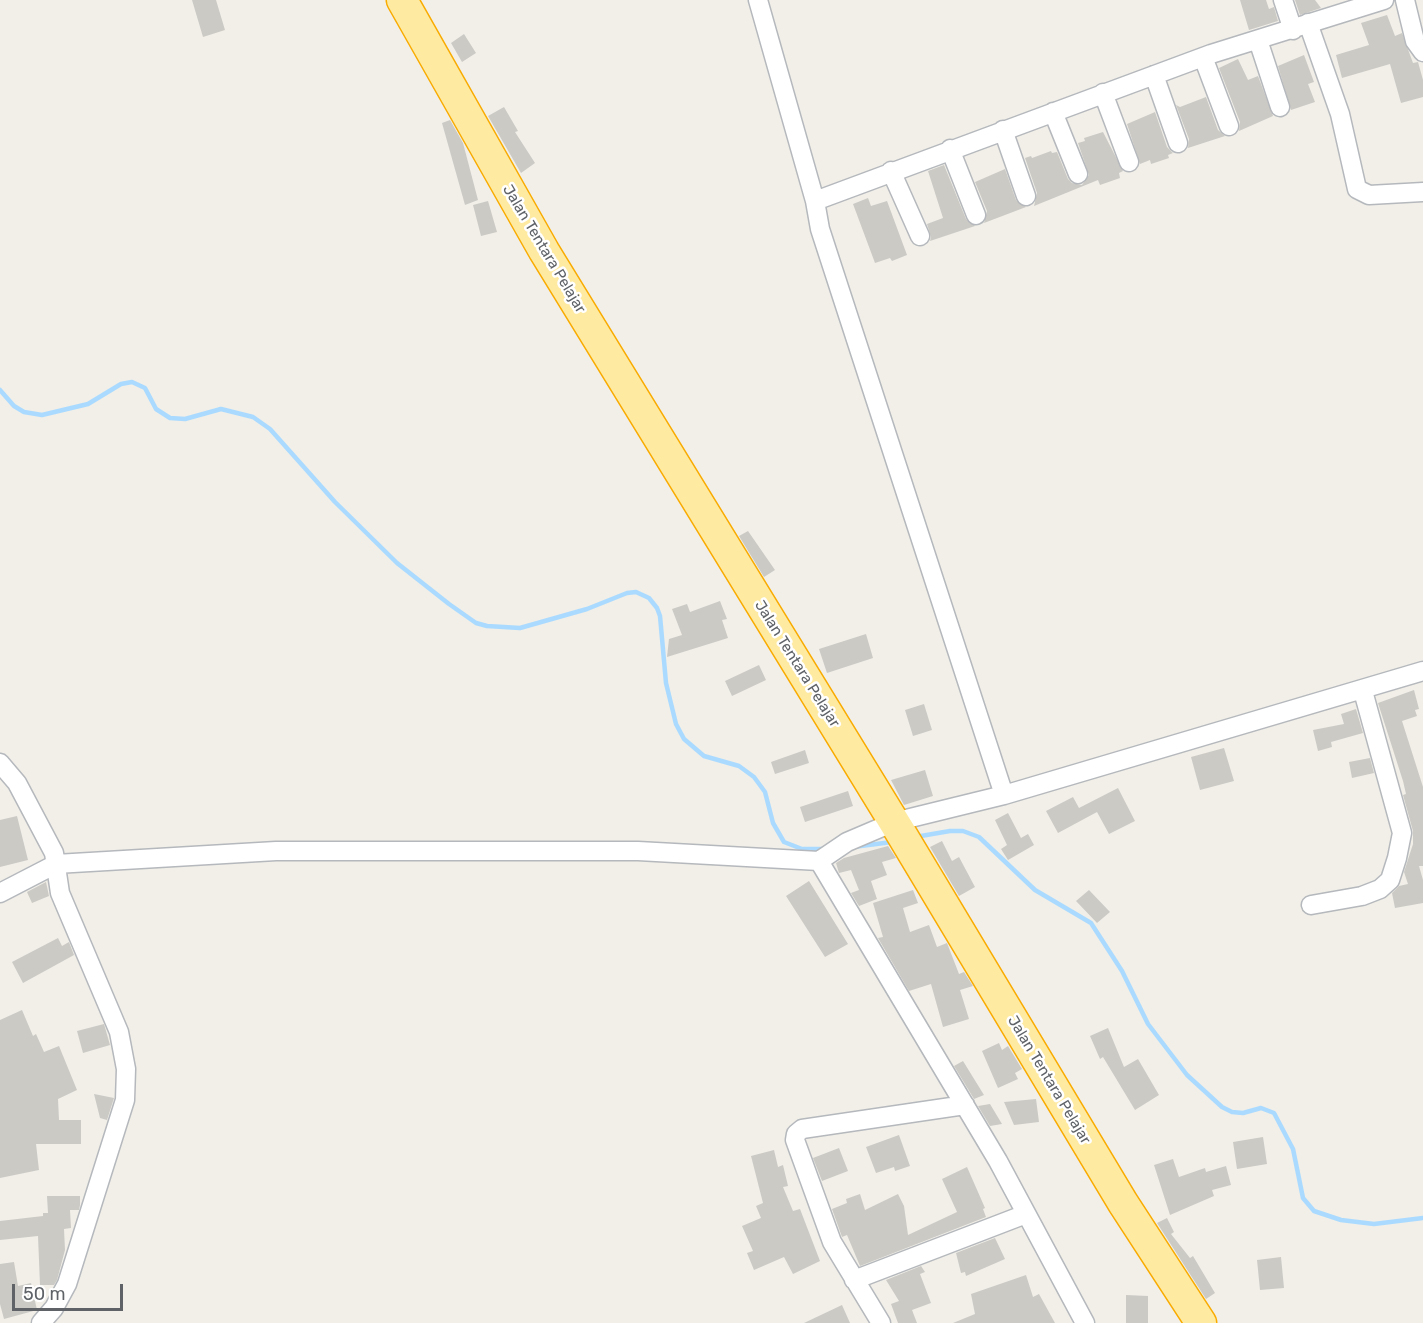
<!DOCTYPE html>
<html>
<head>
<meta charset="utf-8">
<style>
	body { margin:0 }
	#map { position:relative; width:1423px; height:1323px; overflow:hidden; background:#f1efe8; font-family:Rubik,sans-serif }
	canvas { display:block }
	.scale { position:absolute; left:12px; top:1284px; width:111px; height:27px; box-sizing:border-box; border:3px solid #5f6368; border-top:0; padding-left:8px; font-size:18px; line-height:21px; white-space:nowrap; color:#5f6368; -webkit-text-stroke:4px #fff; paint-order:stroke }
</style>
</head>
<body>
<div id="map">
<canvas width="1423" height="1323"></canvas>
<div class="scale">50 m</div>
</div>
<script>
const g = document.querySelector('canvas').getContext('2d');
g.lineJoin = 'round';
function toPath(rows) {
  const path = new Path2D();
  for (const r of rows) {
    path.moveTo(r[0], r[1]);
    for (let i = 2; i < r.length; i += 2) path.lineTo(r[i], r[i + 1]);
  }
  return path;
}
function strokePath(path, color, width, dash) {
  g.strokeStyle = color;
  g.lineWidth = width;
  g.lineCap = dash ? 'butt' : 'round';
  g.setLineDash(dash || []);
  g.stroke(path);
}
function fillPath(path, color) {
  g.fillStyle = color;
  g.fill(path, 'evenodd');
}
function label(font, color, halo, rows, align = 'center') {
  g.font = font + ' Rubik,sans-serif';
  g.lineWidth = 5;
  g.setLineDash([]);
  g.textBaseline = 'middle';
  g.strokeStyle = halo;
  g.fillStyle = color;
  for (const [text, x, y, turn = 0] of rows) {
    g.save();
    g.translate(x, y);
    g.rotate((+turn || 0) * Math.PI / 180);
    g.textAlign = isNaN(turn) ? turn : align;
    if (halo) g.strokeText(text, 0, 0);
    g.fillText(text, 0, 0);
    g.restore();
  }
}
const stream = toPath([
	[0,390,14,406,24,412,42,415,88,404,121,384,132,382,145,388,156,409,170,418,185,419,221,409,253,417,270,429,335,502,397,563,449,604,476,623,487,626,520,628,587,609,627,593,636,592,649,598,657,608,660,616,666,683,676,724,684,739,704,756,739,766,754,777,765,792,773,823,784,842,802,849,827,849],
	[915,837,950,831,963,831,979,837,1035,890,1091,923,1122,971,1148,1024,1187,1075,1222,1107,1232,1112,1243,1113,1261,1108,1274,1113,1293,1149,1303,1198,1314,1211,1341,1220,1374,1224,1423,1218],
	[853,847,892,842]
]);
const building = toPath([
	[192,0,216,0,225,30,203,37],
	[1240,0,1266,0,1269,9,1274,7,1278,21,1249,30],
	[1295,0,1315,0,1321,8,1300,15],
	[1387,15,1395,36,1402,33,1413,63,1418,62,1423,80,1423,97,1401,103,1390,64,1342,78,1336,55,1369,45,1361,23],
	[464,34,476,53,462,62,451,43],
	[1304,55,1314,82,1308,84,1315,102,1291,110,1278,66],
	[1238,59,1248,80,1258,76,1273,116,1239,131,1240,122,1219,68],
	[1206,97,1218,130,1225,136,1188,148,1189,139,1176,105,1180,107],
	[504,107,518,131,515,132,535,163,521,173,488,116],
	[1155,112,1167,147,1173,153,1168,155,1169,158,1151,164,1150,160,1140,164,1127,124],
	[450,120,463,143,478,200,465,205,442,123],
	[1103,132,1123,171,1119,173,1120,178,1100,185,1098,180,1034,206,1037,193,1025,158,1031,156,1032,158,1051,151,1052,153,1057,152,1068,179,1072,183,1082,185,1089,175,1078,143,1085,141,1084,138],
	[944,165,966,219,975,226,930,241,931,237,927,224,943,218,928,171],
	[1005,169,1016,200,1026,207,984,223,987,211,975,182],
	[868,198,871,206,887,201,907,255,892,261,890,258,875,263,853,204],
	[488,201,497,232,481,236,473,205],
	[748,531,775,570,764,577,739,536],
	[720,601,727,619,722,620,728,638,667,657,669,639,682,635,672,609,687,604,690,612],
	[866,634,873,658,827,673,819,649],
	[759,665,766,680,732,696,725,681],
	[1414,690,1419,709,1415,710,1417,716,1402,721,1423,787,1423,866,1419,866,1423,880,1423,903,1395,908,1392,893,1399,886,1408,884,1404,872,1413,844,1413,831,1403,795,1406,794,1403,781,1378,703],
	[924,704,932,730,913,736,905,710],
	[1356,709,1363,733,1331,742,1332,747,1318,751,1313,730,1344,724,1341,714],
	[1224,748,1234,781,1200,790,1191,757],
	[805,750,809,763,775,774,771,762],
	[1370,758,1374,773,1352,778,1349,762],
	[925,770,933,796,904,805,891,780],
	[1118,788,1135,821,1109,834,1097,812,1058,833,1046,811,1073,797,1079,808],
	[848,791,853,806,805,822,800,807],
	[1008,813,1021,838,1028,834,1034,845,1008,860,1001,849,1007,845,995,820],
	[17,816,28,860,0,867,0,820],
	[942,841,952,861,959,857,975,887,959,896,930,847],
	[888,846,896,858,882,862,887,875,871,881,877,899,859,906,851,893,859,890,851,870,839,873,836,863,844,858],
	[809,881,848,944,825,957,786,896],
	[46,882,49,896,32,903,27,892],
	[913,890,918,903,903,908,910,932,929,925,937,947,947,943,959,974,964,972,973,986,960,990,969,1019,943,1027,931,984,909,991,878,938,883,937,873,903],
	[1089,890,1110,912,1097,923,1076,901],
	[58,938,62,946,69,942,74,955,23,983,12,962],
	[22,1010,33,1036,36,1034,44,1052,59,1046,77,1090,58,1099,59,1120,81,1120,81,1144,36,1144,39,1170,0,1178,0,1020],
	[104,1024,110,1045,83,1053,77,1031],
	[1108,1028,1124,1067,1138,1059,1159,1095,1135,1110,1103,1057,1100,1059,1090,1036],
	[999,1043,1002,1050,1008,1046,1022,1069,1015,1073,1018,1079,998,1088,982,1051],
	[963,1061,984,1095,974,1099,954,1066],
	[94,1094,114,1098,107,1120,100,1118],
	[1036,1099,1039,1122,1014,1125,1004,1102],
	[990,1104,1002,1124,990,1126,978,1106],
	[899,1135,910,1166,895,1171,894,1167,876,1173,866,1147],
	[1263,1137,1267,1164,1237,1169,1233,1142],
	[839,1148,848,1171,822,1181,813,1158],
	[774,1150,778,1167,783,1165,788,1186,783,1187,793,1211,800,1209,820,1261,793,1274,784,1257,754,1270,747,1253,753,1251,742,1226,761,1218,756,1206,763,1203,751,1156],
	[1173,1159,1179,1177,1205,1168,1206,1172,1226,1166,1231,1185,1212,1190,1214,1196,1170,1215,1154,1165],
	[967,1167,985,1208,983,1209,986,1217,860,1266,847,1235,842,1237,832,1209,847,1203,846,1199,860,1194,865,1210,898,1194,904,1206,908,1235,957,1212,942,1179],
	[47,1196,80,1196,80,1205,79,1210,70,1210,71,1228,64,1229,65,1250,57,1280,54,1285,40,1285,38,1236,0,1240,0,1221,43,1216,43,1213,48,1213],
	[1167,1218,1174,1232,1171,1234,1190,1258,1193,1256,1215,1293,1206,1299,1157,1223],
	[995,1238,1005,1259,966,1276,965,1272,961,1273,956,1253],
	[1281,1257,1284,1288,1260,1290,1257,1260],
	[14,1262,18,1286,31,1283,37,1310,4,1319,0,1304,0,1264],
	[921,1266,925,1272,920,1274,931,1303,912,1310,917,1323,898,1323,891,1304,899,1301,886,1280],
	[1026,1275,1033,1297,1039,1294,1055,1323,953,1323,975,1314,971,1294],
	[1126,1295,1148,1296,1148,1323,1126,1323],
	[842,1305,850,1323,804,1323]
]);
const minor = toPath([
	[758,0,815,201],
	[1283,0,1293,30],
	[1405,0,1415,41,1423,52],
	[1308,23,1340,114,1357,189,1369,195,1423,192],
	[1258,40,1280,107],
	[1203,57,1229,126],
	[1154,75,1178,143],
	[1103,93,1129,162],
	[1053,112,1078,174],
	[1003,130,1026,196],
	[950,149,976,215],
	[891,171,920,236],
	[0,763,17,783,54,853,60,893,119,1032,126,1069,125,1100,67,1284,54,1308,41,1323],
	[1004,795,820,229,815,201,1211,54,1384,0],
	[819,861,998,1161,1085,1323],
	[0,893,56,864,276,851,638,851,819,861,847,842,894,822,1004,795,1423,671],
	[1311,905,1362,896,1380,889,1390,880,1397,858,1402,833,1363,691],
	[854,1280,1026,1214],
	[881,1323,832,1242,795,1140,796,1134,802,1129,965,1105]
]);
const trunk = toPath([
	[402,0,544,251,899,830,1123,1203,1201,1323]
]);
const streetNames = [
	["Jalan Tentara Pelajar",544,249,59],
	["Jalan Tentara Pelajar",797,664,58],
	["Jalan Tentara Pelajar",1049,1080,59]
];
strokePath(stream, '#aadaff', 4.5);
fillPath(building, '#cccac5');
strokePath(minor, '#b5b8bc', 21);
strokePath(trunk, '#f9ab00', 33);
strokePath(minor, '#fff', 18);
strokePath(trunk, '#feeaa1', 30);
label('15px', '#5f6368', '#fff', streetNames);
</script>
</body>
</html>
